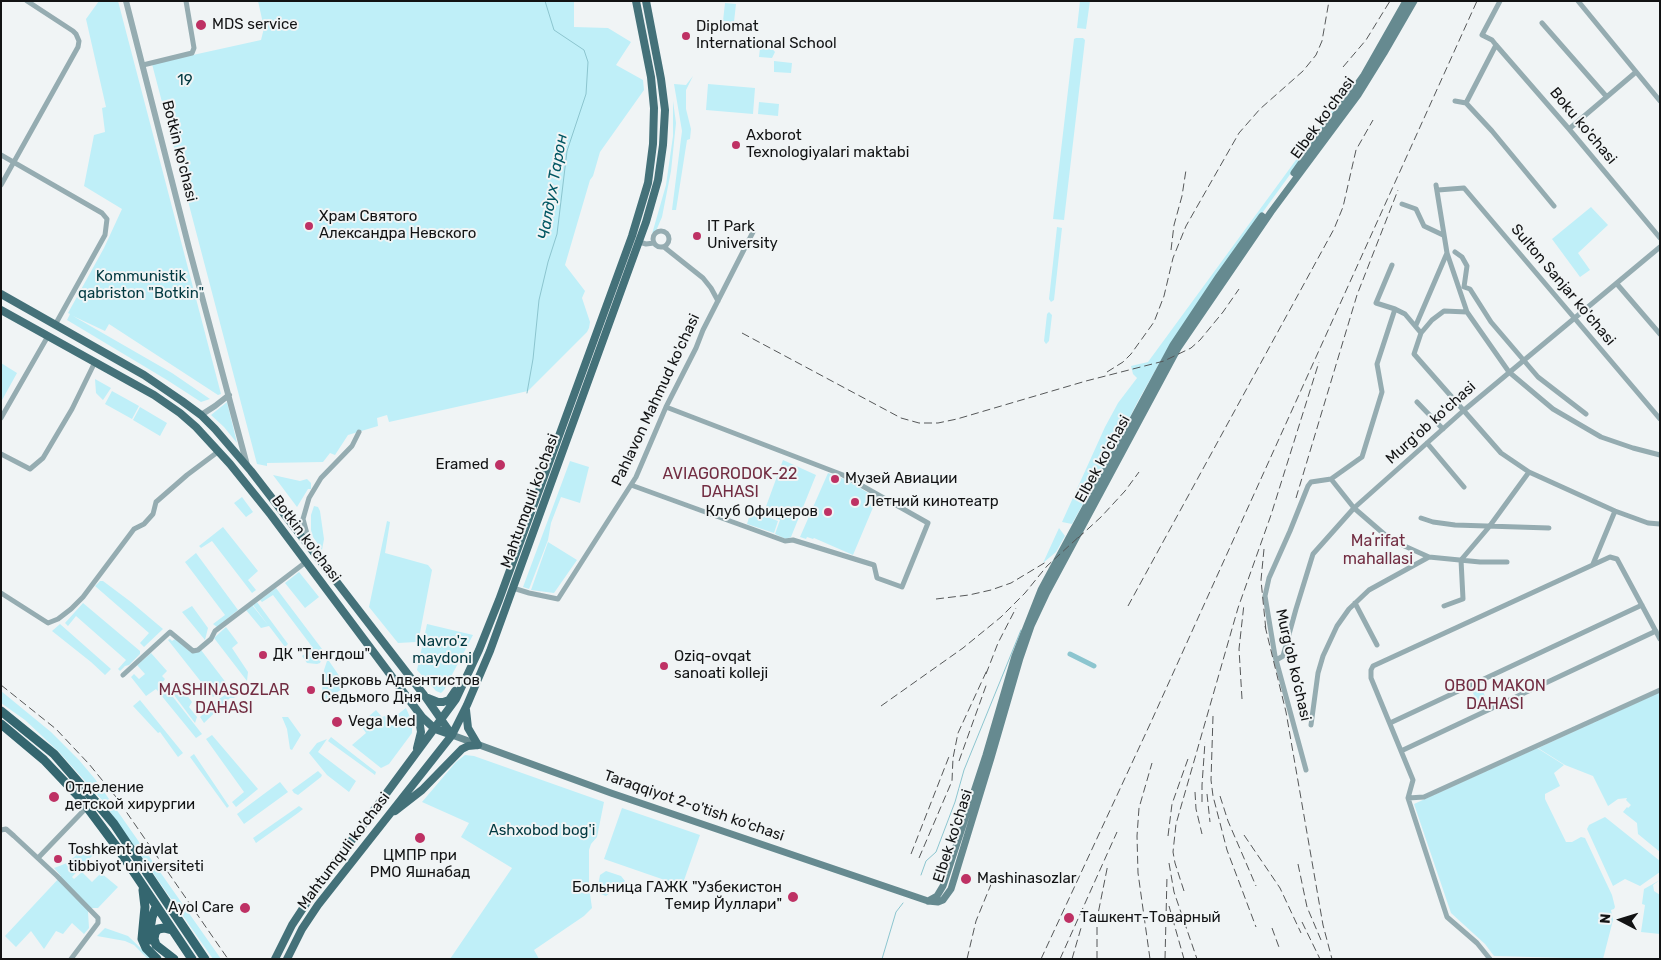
<!DOCTYPE html>
<html>
<head>
<meta charset="utf-8">
<style>
	body { margin:0 }
	#map { position:relative; width:1661px; height:960px; overflow:hidden; background:#f0f4f5; font-family:Rubik,sans-serif }
	canvas { display:block }
	.frame { position:absolute; inset:0; border:2px solid #121314; pointer-events:none }
	.north { position:absolute; left:1596px; top:895px; width:50px; height:50px; -webkit-text-stroke:4px #f0f4f5; paint-order:stroke; rotate:275deg; font-size:14px; font-weight:700; line-height:20px; text-align:center; color:#121314 }
	.north::after { content:''; display:block; margin:auto; width:18px; height:22px; background:#121314; clip-path:polygon(50% 0,100% 100%,50% 72%,0 100%) }
</style>
</head>
<body>
<div id="map">
<canvas width="1661" height="960"></canvas>
<div class="frame"></div>
<div class="north">N</div>
</div>
<script>
const g = document.querySelector('canvas').getContext('2d');
g.lineJoin = 'round';
function fillPath(path, color) {
  g.fillStyle = color;
  g.fill(path, 'evenodd');
}
function toPath(rows) {
  const path = new Path2D();
  for (const r of rows) {
    if (r.length === 3) {
      path.moveTo(r[0] + r[2], r[1]);
      path.arc(r[0], r[1], r[2], 0, 2 * Math.PI);
      continue;
    }
    path.moveTo(r[0], r[1]);
    for (let i = 2; i < r.length; i += 2) path.lineTo(r[i], r[i + 1]);
  }
  return path;
}
function strokePath(path, color, width, dash) {
  g.strokeStyle = color;
  g.lineWidth = width;
  g.lineCap = dash ? 'butt' : 'round';
  g.setLineDash(dash || []);
  g.stroke(path);
}
function label(font, color, halo, rows, align = 'center') {
  g.font = font + ' Rubik,sans-serif';
  g.lineWidth = 4;
  g.setLineDash([]);
  g.textBaseline = 'middle';
  g.strokeStyle = halo;
  g.fillStyle = color;
  for (const [text, x, y, turn = 0] of rows) {
    g.save();
    g.translate(x, y);
    g.rotate((+turn || 0) * Math.PI / 180);
    g.textAlign = isNaN(turn) ? turn : align;
    if (halo) g.strokeText(text, 0, 0);
    g.fillText(text, 0, 0);
    g.restore();
  }
}
const green = toPath([
	[99,1,118,1,221,394,218,395,109,324,105,331,73,316,172,373,210,399,201,402,167,380,67,320,70,314,68,313,104,248,122,209,84,186,94,135,105,132,102,108,106,107,86,19],
	[258,1,574,1,574,27,608,28,631,42,616,65,643,80,644,90,600,152,593,176,590,180,565,265,585,291,582,298,590,322,589,328,587,332,528,391,389,422,387,415,377,418,378,426,348,435,335,455,330,453,323,462,267,463,267,466,257,464,152,64,261,40,264,28],
	[1080,1,1090,1,1086,29,1077,28],
	[725,3,736,4,734,22,723,21],
	[1076,38,1083,38,1085,40,1064,220,1053,219,1074,39],
	[766,42,775,52,772,58,759,57,760,48],
	[774,61,792,63,791,73,774,72],
	[693,76,686,90,686,109,691,129,690,139,687,140,676,210,672,210,682,131,674,84,686,85],
	[708,84,755,88,753,114,706,110],
	[1343,91,1349,93,1205,292,1168,348,1138,401,1126,425,1072,524,1062,522,1105,427,1118,403,1137,378,1133,374,1131,366,1148,362,1285,175,1327,117],
	[673,101,676,123,671,171,662,217,656,231,652,234,666,185,673,136],
	[759,102,779,104,778,116,758,114],
	[1591,207,1608,225,1578,253,1590,270,1580,277,1552,239],
	[1057,227,1062,228,1054,300,1051,302,1049,299],
	[1049,312,1052,315,1049,341,1046,344,1044,341,1047,314],
	[1,363,17,373,1,402],
	[95,379,111,388,103,400,96,393],
	[112,391,139,406,132,419,105,404],
	[227,402,237,443,224,427,211,415],
	[140,407,167,423,160,436,133,420],
	[783,460,816,475,791,537,786,539,775,534,780,520,764,512],
	[570,461,589,467,580,503,561,497,551,523,548,540,529,589,523,587],
	[828,473,844,479,877,498,853,555,814,538,813,539,807,537,806,539,800,537],
	[273,475,300,481,307,479,311,483,311,489,308,489,297,507],
	[242,497,253,512,246,517,234,503],
	[314,506,318,507,320,511,324,539,322,550,313,537,311,530,311,515],
	[751,511,778,521,774,533,747,524],
	[387,521,390,522,385,553,428,565,432,570,419,638,416,642,398,643,369,607],
	[223,527,258,571,248,580,256,590,252,593,212,541,201,548,199,546],
	[1059,528,1065,536,1056,552,1043,563],
	[548,542,577,560,554,593,531,590],
	[196,553,238,610,217,627,213,624,225,615,185,562],
	[299,572,319,597,305,608,285,583],
	[100,581,103,581,131,602,163,629,144,647,140,643,149,633,95,586],
	[276,588,322,649,324,653,320,663,317,664,307,663,302,656,313,648,273,595,262,602,260,600],
	[257,602,288,644,285,647,269,626,261,628,246,610,252,605,268,625,253,605],
	[83,603,140,651,140,654,129,665,125,666,120,671,118,669,126,660,76,616,68,626,65,623],
	[192,606,208,628,205,640,182,612],
	[60,624,111,669,105,675,91,662,52,631],
	[427,624,473,635,444,690,441,693,436,691,417,670],
	[226,627,238,643,232,648,248,672,247,681,214,638],
	[170,639,172,641,175,639,192,653,201,650,230,688,217,695,211,688,216,695,213,697,168,640],
	[151,653,167,671,162,676,165,679,162,683,202,734,196,738,156,689,146,696,131,677,134,674,139,679,145,674,137,665],
	[327,661,329,661,342,680,342,689,321,703,324,670],
	[170,685,177,695,183,690,192,702,189,707,197,717,195,723,168,687],
	[1481,687,1488,703,1480,707,1472,691],
	[1,691,51,732,79,760,95,779,221,959,213,959,102,800,59,752,25,720,1,703],
	[229,692,235,698,230,698,204,723,200,717,219,699],
	[1660,692,1660,852,1638,834,1637,823,1623,812,1627,807,1628,808,1631,805,1626,800,1627,798,1618,799,1608,806,1593,776,1565,765,1538,748],
	[140,700,183,753,178,757,160,732,158,733,133,706],
	[406,708,412,722,412,733,389,764,381,768,352,745,366,733,360,724,376,710,382,717,385,716,389,721],
	[282,717,288,717,301,735,292,750,290,749,287,729],
	[212,735,258,789,236,807,232,802,244,792,206,739],
	[331,737,376,772,375,775,328,741],
	[327,739,318,752,356,781,349,792,327,775,309,753,317,743],
	[1537,748,1564,765,1554,773,1560,786,1545,794,1545,799,1566,842,1572,842,1581,837,1585,838,1612,895,1615,907,1614,909,1611,910,1613,920,1603,959,1494,956,1485,944,1451,913,1414,804],
	[194,754,229,806,227,808,190,757],
	[465,755,474,756,604,802,597,837,591,844,589,850,589,887,592,908,584,916,534,950,539,959,450,959,512,868,461,837,469,823,422,802,456,762],
	[318,771,322,775,321,777,298,795,294,793,292,790],
	[280,782,288,792,244,824,237,814],
	[299,806,303,809,298,813,256,843,253,838],
	[622,808,700,835,682,886,604,859],
	[1605,817,1660,861,1660,872,1640,886,1625,879,1613,886,1587,829,1589,825],
	[85,848,93,855,72,877,74,879,82,872,92,882,101,873,118,887,98,908,92,908,88,912,89,928,84,934,72,923,63,934,56,931,44,949,31,931,16,947,5,936,61,876,54,868,67,863],
	[606,871,621,876,625,881,606,896,601,894,598,886,600,875],
	[1660,880,1653,885,1654,891,1660,895,1660,934,1641,932,1645,905,1642,904,1644,889],
	[105,928,128,936,152,959,148,959,134,945,125,941,97,936]
]);
const stream = toPath([
	[527,393,533,359,539,300,548,262,557,234,567,151,586,94,588,62,584,50,554,30,545,1],
	[921,875,926,861,936,852,955,802,964,770,1021,630],
	[882,959,896,912,903,903]
]);
const canal = toPath([
	[1070,654,1094,666]
]);
const minor = toPath([
	[1500,1,1482,35,1492,40,1496,45,1569,129,1660,238],
	[1578,1,1660,101],
	[1542,23,1606,96],
	[143,65,192,53,194,48,186,1],
	[1455,101,1466,103,1492,131,1554,206],
	[1466,103,1496,45],
	[1569,129,1636,72],
	[1,155,102,213,107,219,105,235,55,325],
	[1,185,78,47,79,41,76,34,73,31,27,1],
	[1436,185,1447,253,1467,312,1509,372,1553,409,1601,437,1633,448,1660,455],
	[1438,190,1464,188,1660,419],
	[1402,204,1416,209,1424,226,1443,235],
	[661,239,8],
	[639,242,646,244,654,243],
	[664,247,703,278,711,288,718,301],
	[1455,252,1462,257,1467,266,1464,287,1470,289,1491,322,1538,377,1586,414],
	[1617,284,1660,334],
	[1395,309,1405,314,1421,333,1414,354,1501,453,1529,472,1615,511,1648,523,1660,524],
	[1416,325,1447,253],
	[1421,333,1432,320,1444,311,1467,312],
	[1417,402,1443,429],
	[1,418,48,336],
	[1427,443,1464,487],
	[1,454,30,469,43,458,72,409,95,362],
	[1331,479,1362,457,1382,392,1377,364,1395,309,1376,303,1392,265],
	[631,485,785,541,793,540,874,565,877,578,902,587,928,523,843,475,666,407],
	[1421,518,1433,522,1455,525,1549,528],
	[303,519,310,545],
	[296,529,303,519,309,498,321,478,352,446,359,432],
	[1593,564,1615,511],
	[513,588,529,593,558,599,636,477,666,407,696,348,703,330,753,232],
	[1,593,48,623,58,619,71,609,83,597,134,529,144,524,153,514,156,502,187,475,219,451],
	[1355,603,1377,645],
	[1444,606,1463,599,1461,560,1489,527,1529,472],
	[1278,659,1283,656,1296,609,1313,554,1354,508,1463,411,1660,247],
	[123,675,170,632,193,651,198,650,211,639,215,631,306,562],
	[1390,723,1642,605],
	[1311,725,1318,673,1323,656,1337,626,1349,609,1369,590,1429,557],
	[1401,751,1656,631],
	[1306,770,1275,656,1265,596,1269,578,1290,531,1308,486,1311,482,1331,479,1354,508,1391,540,1429,557,1480,562,1507,562],
	[1408,798,1424,797,1660,690],
	[1,830,6,829,14,836,57,876,98,918,98,923,71,959],
	[38,858,88,806],
	[1490,959,1477,943,1447,917,1408,798,1413,780,1371,678,1371,670,1373,666,1610,557,1617,559,1660,639]
]);
const tertiary = toPath([
	[126,1,189,248,247,465],
	[201,415,215,406,229,395]
]);
const secondary = toPath([
	[1294,173,1364,75,1406,1],
	[452,735,611,793,928,901,938,902,943,900,951,889,991,758,1020,658,1031,626,1047,592,1178,348,1271,212,1358,95,1384,53,1414,1],
	[928,901,937,896,943,886,986,755,1015,656,1041,590,1173,345,1219,276,1262,216]
]);
const primary = toPath([
	[1,294,144,375,182,401,201,415,215,429,251,471,424,695,452,735],
	[1,310,154,395,180,413,196,427,230,464,271,515,422,717,435,729,452,735],
	[428,698,438,702,443,702,449,700,455,691],
	[466,710,468,728,478,745],
	[417,748,421,732,418,713],
	[395,811,422,790,462,749,468,746,478,745],
	[275,959,292,925,315,890,456,699,479,650,499,600,632,236,648,183,653,144,654,108,651,77,636,1],
	[287,959,302,929,318,905,452,735,467,705,490,651,646,222,658,180,663,145,665,110,661,79,646,1]
]);
const trunk = toPath([
	[1,711,54,754,94,800,114,824,205,959],
	[1,724,44,760,81,799,119,850,192,959],
	[143,890,145,907,142,939,146,948,157,959],
	[172,930,164,928,158,929,155,933,154,939,156,945,174,959],
	[150,940,149,935,152,917,156,907]
]);
const rail = toPath([
	[1343,67,1366,40,1390,1],
	[1171,250,1174,225,1182,196,1186,170],
	[742,333,901,418,919,423,938,423,957,419,1086,381,1164,361,1191,348,1200,340,1223,312,1239,289],
	[1107,372,1123,362,1131,354,1154,322,1164,296,1173,258,1186,226,1239,133,1260,109,1303,71,1316,55,1322,41,1329,1],
	[1296,498,1357,295,1398,190],
	[1078,538,1101,517,1125,491,1139,472],
	[1264,549,1261,580,1266,631],
	[936,599,969,595,991,590,1011,583,1046,562],
	[1128,606,1334,229,1343,207,1356,150,1373,120],
	[1265,626,1286,712,1323,925,1332,959],
	[986,674,998,643,1016,608],
	[1,685,56,729,89,764,116,797,228,959],
	[1242,699,1239,649,1244,604],
	[881,706,963,648,1001,617,1025,593,1047,566,1083,533],
	[1213,716,1211,780,1213,796,1227,850,1256,927],
	[959,761,987,683],
	[1195,792,1196,809,1202,834],
	[1207,794,1210,822],
	[1220,796,1228,821,1256,886],
	[1202,802,1202,785,1205,742],
	[1244,835,1280,888,1301,933],
	[1168,836,1172,804,1189,756],
	[911,854,950,754],
	[919,858,952,781,953,758,958,733,988,668],
	[1169,863,1174,892,1197,959],
	[1298,864,1307,907,1321,940],
	[1184,891,1175,863,1173,852,1176,824,1238,608,1271,515,1319,362],
	[1169,906,1184,959],
	[1302,922,1320,959],
	[1272,928,1280,950],
	[967,959,976,921,994,877],
	[1041,959,1151,722,1477,1],
	[1060,959,1117,832],
	[1072,959,1081,928],
	[1097,959,1097,919,1108,864],
	[1150,959,1138,873,1137,836,1139,808,1152,763],
	[1165,959,1167,876]
]);
const markers = [
	[201,25,6,"#be3164"],
	[686,36,5,"#be3164"],
	[736,145,5,"#be3164"],
	[309,226,5,"#be3164"],
	[697,236,5,"#be3164"],
	[500,465,6,"#be3164"],
	[835,479,5,"#be3164"],
	[855,502,5,"#be3164"],
	[828,512,5,"#be3164"],
	[263,655,5,"#be3164"],
	[664,666,5,"#be3164"],
	[311,690,5,"#be3164"],
	[337,722,6,"#be3164"],
	[54,797,6,"#be3164"],
	[420,838,6,"#be3164"],
	[58,859,5,"#be3164"],
	[966,879,6,"#be3164"],
	[793,897,6,"#be3164"],
	[245,908,6,"#be3164"],
	[1069,918,6,"#be3164"]
];
const poiNames = [
	["MDS service",212,25],
	["Diplomat",696,27],
	["International School",696,44],
	["Axborot",746,136],
	["Texnologiyalari maktabi",746,153],
	["Храм Святого",319,217],
	["Александра Невского",319,234],
	["IT Park",707,227],
	["University",707,244],
	["Eramed",489,465,"right"],
	["Музей Авиации",845,479],
	["Летний кинотеатр",865,502],
	["Клуб Офицеров",818,512,"right"],
	["ДК \"Тенгдош\"",273,655],
	["Oziq-ovqat",674,657],
	["sanoati kolleji",674,674],
	["Церковь Адвентистов",321,681],
	["Седьмого Дня",321,698],
	["Vega Med",348,722],
	["Отделение",65,788],
	["детской хирургии",65,805],
	["Toshkent davlat",68,850],
	["tibbiyot universiteti",68,867],
	["ЦМПР при",420,856,"center"],
	["РМО Яшнабад",420,873,"center"],
	["Mashinasozlar",977,879],
	["Больница ГАЖК \"Узбекистон",782,888,"right"],
	["Темир Йуллари\"",782,905,"right"],
	["Ayol Care",234,908,"right"],
	["Ташкент-Товарный",1080,918]
];
const parkNames = [
	["19",185,81],
	["Kommunistik",141,277],
	["qabriston \"Botkin\"",141,294],
	["Navro'z",442,642],
	["maydoni",442,659],
	["Ashxobod bog'i",542,831]
];
const streetNames = [
	["Elbek ko'chasi",1323,118,-54],
	["Boku ko'chasi",1583,126,50],
	["Botkin ko'chasi",179,151,76],
	["Sulton Sanjar ko'chasi",1563,285,50],
	["Pahlavon Mahmud ko'chasi",656,400,-65],
	["Murg'ob ko'chasi",1431,423,-42],
	["Elbek ko'chasi",1103,459,-61],
	["Mahtumquli ko'chasi",530,501,-70],
	["Botkin ko'chasi",306,539,53],
	["Murg’ob ko’chasi",1293,665,77],
	["Taraqqiyot 2-o'tish ko'chasi",694,806,19],
	["Elbek ko'chasi",953,836,-72],
	["Mahtumquli ko'chasi",344,851,-53]
];
const waterNames = [
	["Чалдух Тарон",553,187,-80]
];
const neighbourhoodNames = [
	["AVIAGORODOK-22",730,474],
	["DAHASI",730,492],
	["Maʼrifat",1378,541],
	["mahallasi",1378,559],
	["OBOD MAKON",1495,686],
	["DAHASI",1495,704],
	["MASHINASOZLAR",224,690],
	["DAHASI",224,708]
];
fillPath(green, '#bfeff8');
strokePath(stream, '#8cc5cf', 1);
strokePath(canal, '#8cc5cf', 5);
strokePath(minor, '#95acb1', 5);
strokePath(tertiary, '#95acb1', 6);
strokePath(secondary, '#668a90', 7);
strokePath(primary, '#447179', 8);
strokePath(trunk, '#34666f', 9);
strokePath(rail, '#555758', 1, [8, 4]);
for (const [x, y, r, color] of markers) {
  const dot = new Path2D();
  dot.arc(x, y, r, 0, 2 * Math.PI);
  g.fillStyle = color;
  g.fill(dot);
  strokePath(dot, '#f0f4f5', 2);
}
label('15px', '#121314', '#f0f4f5', poiNames, 'left');
label('15px', '#013941', '#f0f4f5', parkNames);
label('15px', '#121314', '#f0f4f5', streetNames);
label('italic 16px', '#025763', '#f0f4f5', waterNames);
label('16px', '#722d42', '#f0f4f5', neighbourhoodNames);
</script>
</body>
</html>
